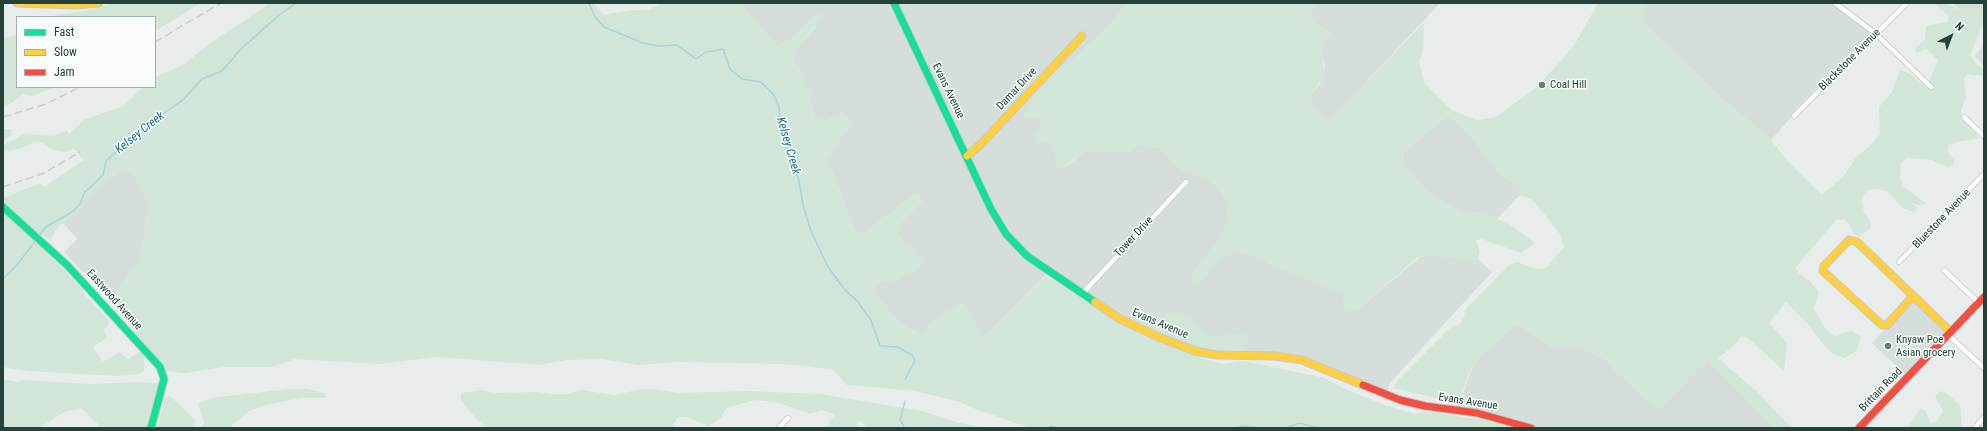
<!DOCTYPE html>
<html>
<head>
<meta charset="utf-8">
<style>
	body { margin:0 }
	#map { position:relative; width:1987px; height:431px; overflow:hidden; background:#e8edeb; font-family:"Roboto Condensed",sans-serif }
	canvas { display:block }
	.frame { position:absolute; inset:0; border:4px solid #24423a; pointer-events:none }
	.legend { position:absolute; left:16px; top:16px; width:140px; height:72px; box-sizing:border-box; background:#f7fbf9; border:1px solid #a3b1ad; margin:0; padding:5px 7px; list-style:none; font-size:12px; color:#24423a }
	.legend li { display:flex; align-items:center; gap:8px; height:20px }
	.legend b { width:20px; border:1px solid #a3b1ad }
	.north { position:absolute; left:1931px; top:16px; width:40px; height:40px; -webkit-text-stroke:3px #f7fbf9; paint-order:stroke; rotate:42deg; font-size:11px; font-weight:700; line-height:16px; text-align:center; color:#24423a }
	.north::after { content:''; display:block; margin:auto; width:14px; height:18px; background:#24423a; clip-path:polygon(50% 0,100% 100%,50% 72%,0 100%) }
</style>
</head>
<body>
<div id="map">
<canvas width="1987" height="431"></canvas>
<div class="frame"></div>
<ul class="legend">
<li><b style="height:5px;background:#16e098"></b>Fast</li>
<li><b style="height:5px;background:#ffcf43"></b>Slow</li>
<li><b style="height:5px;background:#f24e42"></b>Jam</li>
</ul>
<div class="north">N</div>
</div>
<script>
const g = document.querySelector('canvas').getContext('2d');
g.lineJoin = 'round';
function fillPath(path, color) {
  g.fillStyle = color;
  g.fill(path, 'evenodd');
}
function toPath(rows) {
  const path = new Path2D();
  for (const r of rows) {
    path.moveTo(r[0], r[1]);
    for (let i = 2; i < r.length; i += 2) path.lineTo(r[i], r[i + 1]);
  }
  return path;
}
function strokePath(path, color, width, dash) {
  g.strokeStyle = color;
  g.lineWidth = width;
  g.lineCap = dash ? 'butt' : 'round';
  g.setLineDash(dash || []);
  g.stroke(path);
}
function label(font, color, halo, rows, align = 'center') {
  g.font = font + ' "Roboto Condensed",sans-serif';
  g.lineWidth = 3;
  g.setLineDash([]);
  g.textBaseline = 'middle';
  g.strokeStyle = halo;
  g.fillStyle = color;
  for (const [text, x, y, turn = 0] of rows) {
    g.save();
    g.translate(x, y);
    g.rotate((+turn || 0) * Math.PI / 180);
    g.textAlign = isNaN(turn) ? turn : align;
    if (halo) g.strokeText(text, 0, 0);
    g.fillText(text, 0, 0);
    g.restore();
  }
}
const built = toPath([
	[739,3,1127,3,1114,20,1083,51,1070,63,1054,73,1025,107,1025,118,1038,117,1042,127,1037,133,1036,141,1051,141,1056,156,1056,165,1068,165,1086,150,1129,152,1138,145,1161,148,1173,163,1185,171,1207,178,1218,188,1225,198,1228,210,1227,223,1216,244,1192,275,1215,265,1223,256,1238,251,1263,259,1273,265,1345,294,1356,311,1420,257,1437,255,1457,259,1478,259,1492,272,1390,383,1386,395,1302,360,1217,355,1136,328,1049,272,982,340,971,312,933,321,924,333,917,333,896,320,873,290,878,283,895,280,905,274,917,270,920,258,912,257,898,234,900,223,922,201,918,194,906,200,895,210,879,221,863,235,855,231,827,159,838,141,852,123,842,113,825,121,815,118,806,83,793,58,797,47,816,27,812,18,798,34,778,47],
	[1319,3,1440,3,1329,122,1312,105,1310,96,1320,84,1325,66,1323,58,1323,44,1330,32,1316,25,1308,15],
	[1646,3,1833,3,1874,34,1792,116,1771,140,1720,97,1646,25],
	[1953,3,1984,3,1984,10,1973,22],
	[1984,45,1984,66,1974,56],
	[1448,115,1471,136,1502,177,1519,184,1520,195,1497,219,1483,212,1465,214,1432,196,1405,167,1403,153],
	[124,169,133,174,149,203,146,215,145,235,138,262,118,289,112,302,64,252,77,239,63,223,110,178],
	[1915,298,1951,332,1908,377,1872,343],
	[1517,324,1552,347,1564,346,1581,348,1606,359,1617,373,1708,360,1775,428,1531,428,1458,411,1469,375,1479,357]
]);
const green = toPath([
	[113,3,201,3,155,31,155,17,55,17,56,15,85,11],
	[271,3,594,3,603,15,632,10,647,10,663,3,739,3,778,47,798,34,813,17,828,12,797,47,793,58,806,83,815,118,825,121,842,113,852,123,838,141,827,159,855,231,863,235,879,221,895,210,906,200,918,194,922,201,900,223,898,234,904,245,914,246,912,257,920,258,926,254,927,262,917,270,905,274,895,280,878,283,873,290,896,320,916,333,924,333,933,321,962,302,971,312,982,340,1045,277,1056,281,1091,304,1148,336,1204,359,1223,364,1244,361,1325,378,1341,387,1382,404,1415,414,1426,412,1499,422,1522,428,1030,428,970,407,960,402,915,391,847,385,832,369,782,364,679,362,638,365,601,359,567,360,540,365,437,357,379,364,295,359,272,367,225,367,185,373,166,371,112,302,118,289,138,262,145,235,146,215,149,203,133,174,124,169,110,178,96,192,83,208,66,222,59,225,50,240,32,229,16,214,3,200,3,198,40,183,44,187,84,160,73,148,71,151,65,152,54,150,42,143,34,142,22,148,3,152,3,145,24,134,53,136,67,131,69,134,84,120,123,106,143,87,155,87,155,77,183,65,213,41],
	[1127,3,1319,3,1309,15,1316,25,1330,32,1323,44,1323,58,1325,75,1310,96,1312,105,1329,121,1424,22,1423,52,1419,61,1425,84,1453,111,1477,120,1496,117,1534,89,1560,62,1575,44,1598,3,1646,3,1646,25,1720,97,1771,140,1785,158,1822,195,1843,177,1857,156,1869,147,1880,134,1879,107,1892,92,1900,70,1909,73,1926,87,1929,82,1938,60,1926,49,1916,53,1915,49,1925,39,1926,26,1947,22,1949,16,1933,3,1947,3,1957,9,1980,8,1984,10,1984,21,1970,55,1977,65,1984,68,1984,76,1968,74,1964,78,1966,97,1961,111,1962,118,1978,134,1977,139,1960,141,1949,145,1947,151,1955,161,1952,166,1947,167,1932,160,1906,158,1901,164,1900,178,1904,187,1927,204,1917,205,1911,202,1917,208,1914,212,1903,208,1887,191,1874,189,1866,191,1862,199,1864,213,1870,221,1871,228,1859,237,1852,232,1850,225,1844,219,1836,220,1796,267,1799,274,1810,281,1819,292,1814,309,1825,328,1835,337,1844,332,1852,331,1861,337,1857,350,1845,358,1833,354,1820,340,1807,323,1786,302,1769,323,1787,343,1784,371,1748,338,1741,336,1736,344,1718,358,1755,390,1792,428,1775,428,1708,360,1658,411,1617,373,1606,359,1581,348,1564,346,1552,347,1517,324,1479,357,1468,375,1463,391,1462,404,1393,388,1399,379,1451,327,1460,324,1464,317,1465,310,1509,265,1517,262,1536,269,1546,268,1564,247,1560,234,1541,210,1531,199,1520,195,1519,184,1502,177,1471,136,1448,115,1403,153,1405,167,1432,196,1465,214,1483,212,1509,224,1535,243,1521,253,1482,239,1476,241,1480,251,1478,259,1457,259,1437,255,1418,257,1356,311,1347,311,1342,307,1344,294,1273,265,1263,259,1238,251,1223,256,1200,283,1192,284,1192,275,1216,244,1227,223,1228,210,1225,198,1218,188,1207,178,1185,171,1173,163,1161,148,1139,145,1129,152,1086,150,1061,169,1056,165,1056,156,1051,141,1035,142,1037,133,1042,127,1038,117,1024,118,1025,107,1054,73,1070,63,1083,51,1114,20],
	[17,35,17,87,56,87,32,96,23,94,12,103,3,106,3,38],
	[3,129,10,129,12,130,12,135,3,140],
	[3,211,62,268,83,290,84,294,110,322,104,330,107,338,93,347,102,361,107,360,119,352,128,359,141,351,144,355,144,370,139,374,117,376,28,371,3,367],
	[1174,312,1190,318,1209,335,1216,337,1239,333,1248,335,1249,343,1241,352,1228,351,1198,347,1158,332,1156,329,1158,328,1163,319],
	[3,379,17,382,24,380,90,384,135,382,160,383,148,428,102,428,82,409,66,411,39,428,3,428],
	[289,389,307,389,325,393,326,398,302,398,269,404,249,411,229,428,202,428,204,422,198,404,210,398],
	[650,389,679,393,750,391,820,394,922,411,956,422,986,428,867,428,859,420,856,428,826,428,835,414,821,410,811,414,775,402,756,400,726,408,721,418,709,426,686,417,678,417,671,428,486,428,468,410,461,399,461,393,482,390,496,393,538,392,551,394,567,394,581,390,615,395,637,390],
	[1940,391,1946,393,1960,405,1962,428,1907,428,1921,408,1926,411,1930,423,1937,421,1943,411,1935,396],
	[169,395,195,420,195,428,157,428,165,400]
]);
const stream = toPath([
	[589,3,595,17,604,27,643,43,659,46,677,45,696,59,706,52,723,49,730,69,742,79,761,82,774,95,779,107,780,126,799,181,803,205,811,231,828,267,845,290,858,302,871,320,880,346,898,347,912,355,915,361,905,379],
	[39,236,46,227,72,212,80,204,85,192,103,175,106,161,136,133,184,99,202,79,222,71,240,50,279,15,296,3],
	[3,279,17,265,36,240],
	[905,401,900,420,905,428],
	[1050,426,1059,428],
	[1233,428,1244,426,1260,428],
	[1287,428,1299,423,1319,428]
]);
const street = toPath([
	[1835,3,1876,34,1931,87],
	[1794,116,1907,3],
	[1964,117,1984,136],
	[1899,262,1984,174],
	[1944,270,1978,302],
	[1083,293,1186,182],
	[1948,335,1984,368],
	[779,428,788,418],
	[1975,428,1984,417]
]);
const fast = toPath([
	[894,3,991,209,1006,234,1027,256,1095,302],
	[3,207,67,265,160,367,164,379,151,428]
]);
const slow = toPath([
	[17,3,76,5,99,3],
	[967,156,981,144,1082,36],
	[1913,296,1887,325,1882,325,1823,271,1824,266,1849,240,1857,242,1951,332],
	[1095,302,1120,319,1158,337,1195,351,1217,355,1275,356,1302,360,1363,385]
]);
const jam = toPath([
	[1363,385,1400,400,1425,406,1477,413,1531,428],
	[1859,428,1984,297]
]);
const rail = toPath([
	[155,42,221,3],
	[3,117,46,104,80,87],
	[3,187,44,173,80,152]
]);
const markers = [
	[1542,85,4,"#697e78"],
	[1888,346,4,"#697e78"]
];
const streetNames = [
	["Blackstone Avenue",1850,60,-45],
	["Damar Drive",1017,89,-47],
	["Evans Avenue",948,91,64],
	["Bluestone Avenue",1942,219,-46],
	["Tower Drive",1134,237,-47],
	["Eastwood Avenue",114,300,48],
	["Evans Avenue",1160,324,23],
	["Brittain Road",1881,390,-46],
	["Evans Avenue",1468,402,9]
];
const poiNames = [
	["Coal Hill",1550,85],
	["Knyaw Poe",1896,340],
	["Asian grocery",1896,353]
];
const waterNames = [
	["Kelsey Creek",140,133,-39],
	["Kelsey Creek",788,146,74]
];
fillPath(built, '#d6dedb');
fillPath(green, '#d1e6d8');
strokePath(stream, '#a9d4db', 1.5);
strokePath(street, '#c5cac8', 6);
strokePath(fast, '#c3cbc8', 9);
strokePath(slow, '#c3cbc8', 9);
strokePath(jam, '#c3cbc8', 9);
strokePath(street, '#fcfcfc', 4.5);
strokePath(fast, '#16e098', 7);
strokePath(slow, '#ffcf43', 7);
strokePath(jam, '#f24e42', 7);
strokePath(rail, '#c9cdcc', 1.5, [8, 4]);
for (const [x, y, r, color] of markers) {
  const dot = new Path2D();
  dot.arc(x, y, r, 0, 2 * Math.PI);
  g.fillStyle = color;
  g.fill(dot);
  strokePath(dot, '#f7fbf9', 1.5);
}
label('11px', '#24423a', '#f7fbf9', streetNames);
label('11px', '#24423a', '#f7fbf9', poiNames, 'left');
label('italic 12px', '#1c6f80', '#f7fbf9', waterNames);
</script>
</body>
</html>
